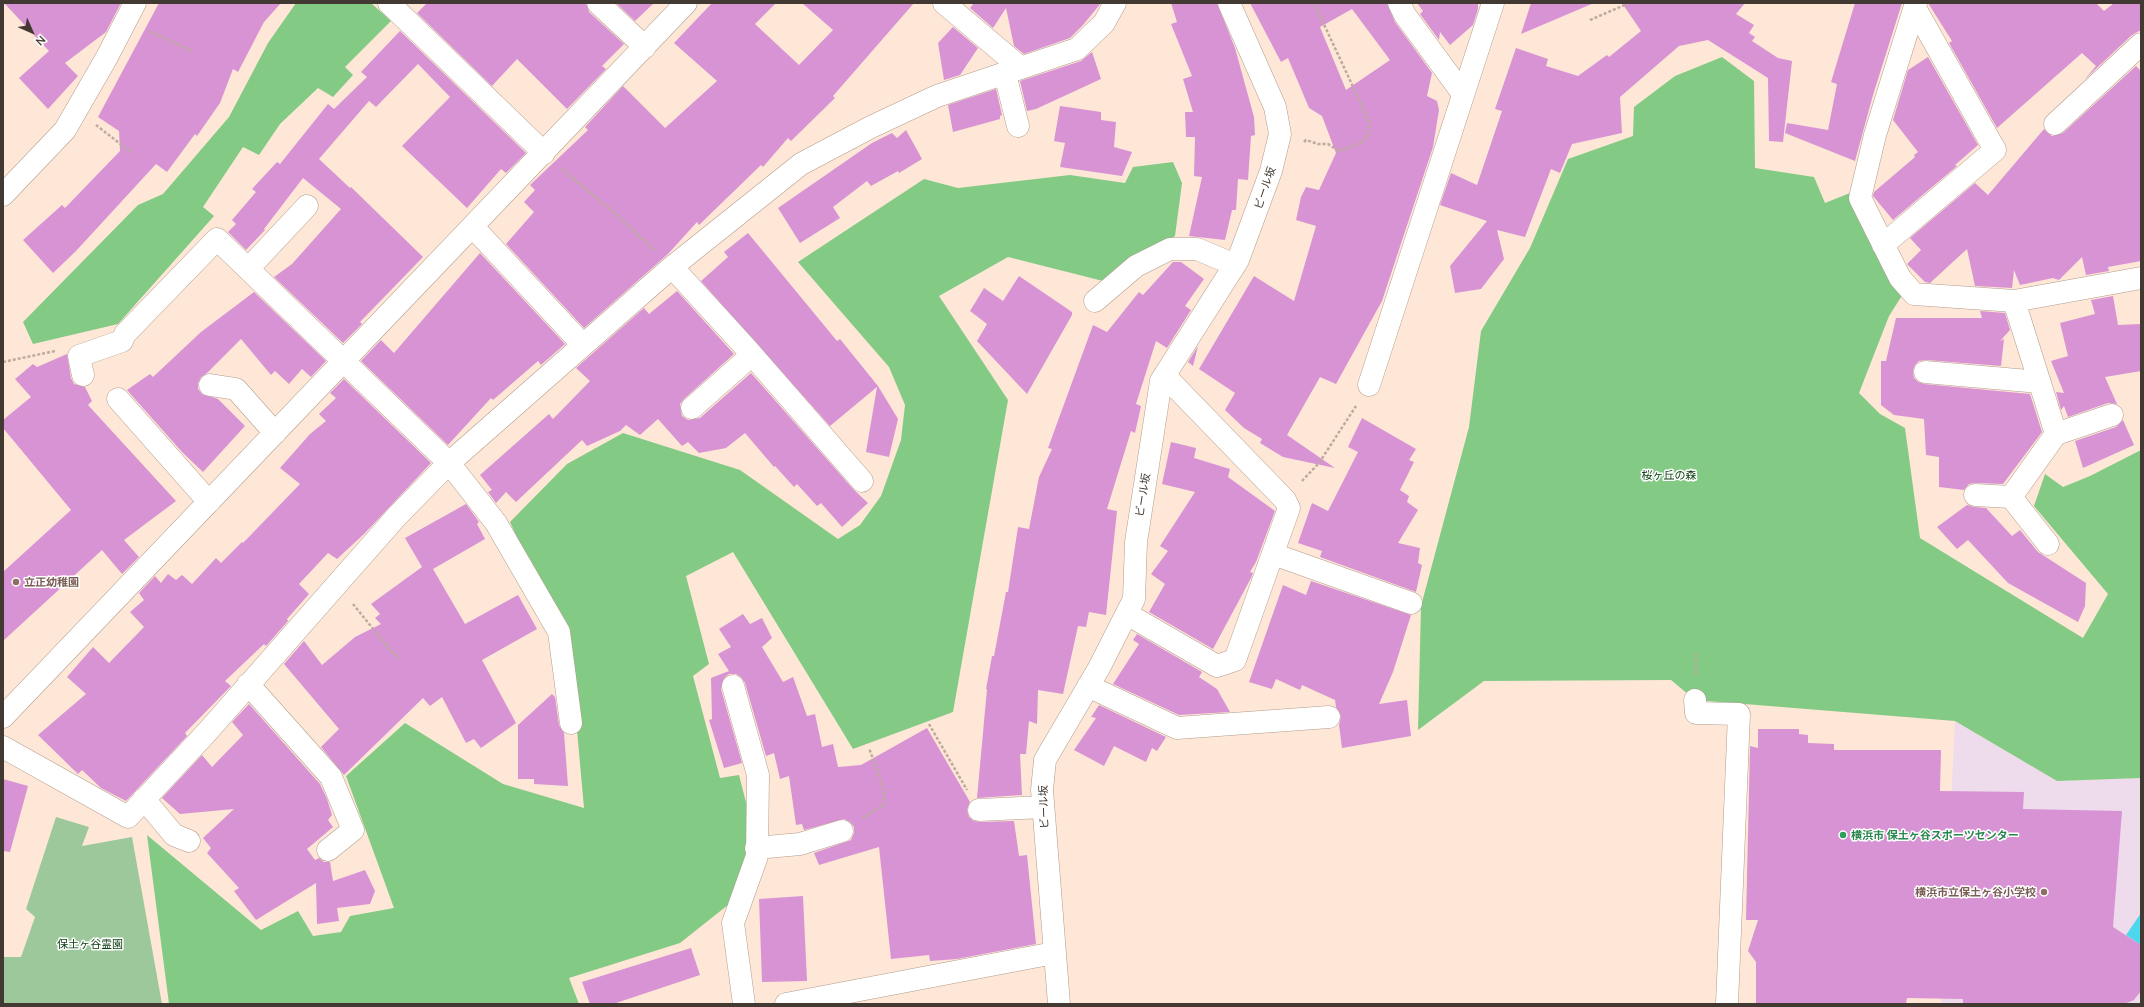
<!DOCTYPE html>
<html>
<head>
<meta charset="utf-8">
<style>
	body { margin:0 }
	#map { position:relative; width:2144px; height:1007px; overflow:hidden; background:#fee7d6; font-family:Lato,sans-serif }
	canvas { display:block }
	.frame { position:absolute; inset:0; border:4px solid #423932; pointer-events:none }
	.north { position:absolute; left:12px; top:12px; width:40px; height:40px; -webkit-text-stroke:3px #fff; paint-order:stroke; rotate:135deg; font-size:11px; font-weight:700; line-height:16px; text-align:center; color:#423932 }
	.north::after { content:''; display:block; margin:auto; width:14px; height:18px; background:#423932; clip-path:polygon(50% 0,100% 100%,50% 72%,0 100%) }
</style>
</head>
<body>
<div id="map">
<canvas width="2144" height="1007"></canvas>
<div class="frame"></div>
<div class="north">N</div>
</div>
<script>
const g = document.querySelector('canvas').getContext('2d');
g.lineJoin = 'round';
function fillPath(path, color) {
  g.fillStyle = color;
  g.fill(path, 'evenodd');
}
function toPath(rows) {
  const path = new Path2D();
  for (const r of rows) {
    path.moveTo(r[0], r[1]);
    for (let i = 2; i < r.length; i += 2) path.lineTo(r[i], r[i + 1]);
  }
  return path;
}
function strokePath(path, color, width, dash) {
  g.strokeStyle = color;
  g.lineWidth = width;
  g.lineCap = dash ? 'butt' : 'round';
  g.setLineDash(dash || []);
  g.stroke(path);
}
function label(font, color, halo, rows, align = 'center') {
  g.font = font + ' Lato,"Noto Sans JP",sans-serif';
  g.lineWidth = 3;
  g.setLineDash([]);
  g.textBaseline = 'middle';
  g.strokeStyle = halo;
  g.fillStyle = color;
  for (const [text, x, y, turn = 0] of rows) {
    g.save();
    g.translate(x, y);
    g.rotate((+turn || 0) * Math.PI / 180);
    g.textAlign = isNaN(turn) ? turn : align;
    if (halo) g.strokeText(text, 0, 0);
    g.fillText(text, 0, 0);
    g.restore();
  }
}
const education = toPath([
	[1955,721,2057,781,2141,778,2141,1004,1941,1004]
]);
const green = toPath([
	[56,817,89,827,82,846,132,837,162,1004,3,1004,3,957,21,957,35,917,26,909]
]);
const forest = toPath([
	[296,3,371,3,391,21,345,67,353,75,333,97,318,88,280,124,259,155,243,147,203,207,214,216,118,324,33,344,23,322,138,205,163,194,229,117,268,43],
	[1722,57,1754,81,1755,168,1814,177,1825,203,1850,193,1903,294,1889,316,1859,393,1880,414,1905,428,1920,538,2083,638,2108,594,2034,506,2045,474,2063,487,2090,476,2141,450,2141,778,2057,781,1955,721,1695,700,1671,680,1484,681,1418,730,1421,606,1469,427,1481,331,1530,248,1568,159,1633,136,1634,107,1675,76],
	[1173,162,1182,183,1175,236,1103,281,1008,257,939,296,1008,400,953,712,853,749,733,552,686,576,709,664,693,676,720,778,739,775,750,818,745,867,733,901,680,943,569,978,579,1004,169,1004,147,835,261,930,298,911,313,936,341,932,350,916,394,908,346,776,405,723,503,784,584,808,570,652,510,522,567,464,623,433,740,470,838,539,860,525,881,496,901,440,905,405,889,367,798,262,924,179,958,188,1070,175,1125,183,1133,167]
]);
const water = toPath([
	[2141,913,2141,945,2126,935]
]);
const building = toPath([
	[4,3,121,3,106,32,65,63,78,76,48,109,19,78,49,51],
	[159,3,281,3,264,22,238,72,233,69,220,103,197,136,195,134,167,172,156,164,76,251,53,273,23,240,62,205,65,208,120,151,119,131,98,117],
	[427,3,586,3,589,12,624,44,602,66,606,69,567,109,517,59,492,86,417,13],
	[616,3,654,3,635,21],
	[712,3,776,3,755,24,799,65,833,30,802,3,914,3,833,96,835,98,791,141,788,138,763,167,761,165,699,225,697,222,668,254,584,328,506,244,534,212,524,202,535,190,530,185,588,130,585,127,623,86,665,128,717,81,674,43],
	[974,3,1101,3,1083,25,1070,38,1024,54,1014,46,1006,8,993,28,970,8],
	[1171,3,1217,3,1235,48,1254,117,1255,135,1251,136,1248,180,1238,179,1236,210,1232,210,1225,240,1189,236,1202,177,1194,176,1195,137,1186,137,1185,112,1193,112,1183,79,1192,76,1171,24,1177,22],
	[1250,3,1387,3,1395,22,1432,73,1427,96,1437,101,1439,110,1433,147,1382,301,1336,384,1320,377,1287,435,1335,468,1283,457,1260,443,1262,439,1244,428,1225,410,1235,393,1199,369,1254,276,1294,301,1316,226,1296,220,1301,197,1306,187,1319,190,1336,153,1322,116,1309,108,1288,58,1281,62],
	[1352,9,1390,60,1346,90,1320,27],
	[1417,3,1478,3,1478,9,1473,25,1450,45,1440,32,1439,40,1420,14,1423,11],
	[1531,3,1594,3,1521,34],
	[1622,3,1745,3,1736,14,1754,25,1749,33,1755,37,1752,41,1778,58,1792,61,1783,142,1769,141,1768,78,1708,40,1679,46,1620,97,1622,133,1572,144,1560,173,1551,169,1525,237,1497,230,1504,259,1481,289,1455,293,1450,266,1487,221,1440,205,1451,173,1477,185,1502,111,1495,109,1516,48,1548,59,1546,66,1578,76,1607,55,1609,57,1641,31],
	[1855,3,1902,3,1873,95,1855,161,1785,133,1787,123,1828,130,1837,84,1831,82],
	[1928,3,2096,3,2104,11,2114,3,2141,3,2141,30,2132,35,2085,79,2096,66,2082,53,1997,128,1949,43,1952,41],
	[953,27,978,48,960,75,944,80,938,43],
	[400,31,526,153,506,173,501,169,467,208,402,146,450,97,418,64,376,107,369,101,319,159,350,188,351,187,423,257,360,322,362,324,343,343,274,277,292,264,341,209,303,178,264,229,265,230,246,250,228,232,236,224,232,220,256,192,252,189,277,162,280,164,328,104,334,109,367,77,361,72],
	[1092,52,1101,79,1036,109,1027,111,1020,81,1081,61],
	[1928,57,1978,145,1955,165,1957,166,1893,220,1873,196,1874,192,1915,157,1914,155,1918,152,1893,120,1908,70],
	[2136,66,2141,71,2141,261,2108,267,2109,271,2086,275,2082,257,2059,280,2053,278,2020,285,2014,270,2012,288,1975,286,1967,249,1930,283,1925,282,1907,264,1921,250,1910,238,1975,183,1988,195,2044,129,2052,136,2063,133],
	[996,89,1002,115,1000,116,1000,119,953,132,948,105],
	[1060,106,1101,112,1101,120,1116,122,1114,147,1132,152,1122,176,1060,167,1065,143,1054,141],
	[906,130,922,159,899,173,898,171,871,186,867,181,833,207,840,218,800,243,778,208,872,143,892,133,897,138],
	[748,233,837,341,840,339,878,386,898,419,889,457,866,452,877,387,830,426,701,281,728,257,724,252],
	[480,253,565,344,541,365,538,361,493,400,491,398,448,445,361,361,381,340,394,353],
	[1173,262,1181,262,1204,279,1185,306,1191,310,1167,348,1156,341,1136,404,1141,406,1135,433,1131,431,1107,509,1117,511,1106,615,1089,612,1086,627,1078,626,1063,694,1038,690,1037,724,1029,721,1026,754,1020,754,1022,795,977,798,987,689,986,689,992,656,994,656,1006,592,1008,592,1018,527,1029,529,1039,477,1052,449,1048,448,1093,325,1107,332,1139,292,1143,295],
	[1019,276,1072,312,1072,315,1027,394,977,341,987,324,970,311,984,288,1003,301],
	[677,291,734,354,684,399,680,404,682,416,688,420,700,418,751,373,853,489,868,503,842,527,821,503,817,506,797,484,794,487,775,466,774,467,745,433,726,448,699,453,688,442,682,446,658,419,640,435,626,425,620,431,587,446,582,440,516,502,506,492,496,503,488,492,492,490,480,475,549,414,553,419,590,381,576,368,644,308,649,314],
	[254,292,326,361,311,377,302,369,289,384,275,371,271,375,241,339,207,373,201,377,198,383,198,389,202,394,218,399,245,426,203,472,182,452,127,390,150,374,153,377,201,332],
	[2113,296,2118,325,2141,324,2141,371,2105,377,2117,404,2108,403,2068,417,2064,406,2061,410,2056,392,2064,393,2051,361,2068,356,2060,323,2095,314,2091,300],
	[1980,311,2005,313,2010,330,2000,341,2004,339,2001,366,1926,360,1919,361,1915,365,1913,371,1914,378,1918,382,1924,384,2030,394,2042,432,2003,484,1975,483,1969,484,1964,490,1939,487,1939,457,1926,455,1924,419,1894,415,1881,405,1881,361,1886,361,1896,318,1982,318],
	[1198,346,1193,366,1188,362],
	[67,354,71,378,74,384,85,387,92,401,88,405,176,501,124,540,139,557,122,574,102,550,3,641,3,572,71,510,3,428,3,420,31,397,15,379,33,364,37,367],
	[344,379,431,463,364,534,337,559,328,553,299,584,309,594,287,619,288,621,266,646,264,644,225,681,231,686,185,733,187,736,126,801,101,788,82,770,78,774,38,735,86,694,67,677,93,647,109,663,144,627,130,612,144,600,139,593,155,576,161,583,168,574,176,580,182,575,192,584,216,558,221,563,242,542,243,543,300,484,280,468,310,434,326,421,319,414,336,398,330,393],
	[1362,418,1416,449,1409,460,1414,462,1400,490,1409,496,1407,502,1418,510,1398,543,1420,548,1418,563,1422,565,1416,592,1320,557,1322,551,1298,543,1312,503,1328,511,1358,452,1348,447],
	[2123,420,2134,445,2083,468,2075,441,2116,427],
	[1171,442,1196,448,1194,458,1230,469,1228,477,1275,511,1256,562,1250,572,1253,573,1251,578,1213,649,1149,612,1165,584,1151,574,1168,551,1160,546,1195,492,1162,484],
	[466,504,479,522,477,524,485,539,433,569,465,624,518,595,537,629,482,660,516,723,481,748,474,739,466,743,442,697,430,706,423,698,344,775,321,747,339,729,284,664,304,641,322,665,355,637,381,624,375,618,380,614,371,604,422,567,405,538],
	[1967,505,1974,507,1986,508,2012,536,2020,530,2038,552,2086,583,2085,606,2078,622,2008,583,1968,540,1957,549,1937,527],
	[1311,581,1411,615,1393,672,1379,704,1407,700,1411,736,1342,748,1339,725,1341,716,1336,707,1335,700,1302,685,1300,690,1276,679,1272,689,1249,682,1283,585,1306,595],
	[743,614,750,624,762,618,772,638,762,647,783,682,793,677,807,716,815,714,822,747,833,744,838,767,861,765,927,728,970,802,967,810,969,817,974,821,980,822,1014,821,1019,856,1027,855,1036,944,957,959,930,961,929,955,891,959,879,847,819,865,814,853,851,840,854,833,854,827,850,822,844,819,804,830,802,824,796,825,789,776,780,779,774,753,766,756,745,683,741,677,736,674,729,674,724,678,721,689,742,763,724,768,709,720,712,719,711,678,729,671,718,654,731,647,719,629],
	[1137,634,1202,672,1199,677,1217,689,1230,712,1179,715,1113,684,1139,644,1133,640],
	[552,694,555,697,559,725,564,733,568,786,534,784,534,779,518,779,518,725],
	[249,704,320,784,327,799,332,815,328,820,333,827,307,849,315,860,319,858,324,862,330,862,333,881,365,870,375,891,370,904,337,908,339,921,317,924,316,883,256,920,234,891,239,888,207,853,211,848,203,838,234,809,180,814,162,798,202,755,212,767,243,735,232,722],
	[1099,705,1166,737,1157,751,1152,748,1146,762,1114,746,1104,766,1074,750,1096,718,1091,717],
	[1758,729,1799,729,1799,734,1808,735,1808,743,1834,744,1834,750,1941,750,1940,791,2024,792,2023,809,2122,811,2113,927,2141,945,2141,991,2134,1000,2124,1004,1963,1004,1963,999,1907,998,1906,1004,1756,1004,1756,962,1748,951,1758,920,1746,920,1750,746,1758,748],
	[3,779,28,786,10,852,3,851],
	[803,896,807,981,762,982,759,899],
	[691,948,700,975,613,1004,590,1004,582,982]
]);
const path = toPath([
	[1590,20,1629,3],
	[149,31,192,51],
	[96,125,132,153],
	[1304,142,1306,140,1318,144,1328,144,1339,151,1361,143,1369,134,1369,121,1314,3],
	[562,169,618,216,654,250],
	[3,362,55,351],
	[1302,481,1319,463,1356,406],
	[353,604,391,651,400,658],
	[1696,676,1696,652],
	[929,724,967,790],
	[863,818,885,804,884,789,869,748]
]);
const minor = toPath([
	[389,3,544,153],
	[598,3,645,47],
	[944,3,1021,68],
	[1399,3,1405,15,1463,94],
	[1916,3,1875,135,1860,198,1900,278,1914,294,2014,301,2141,278],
	[1005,74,1018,126],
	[2055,124,2141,44],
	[3,195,65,130,107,57,135,3],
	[473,227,583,345],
	[1883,245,1995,150,1915,8],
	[672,267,747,349,862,481],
	[248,269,307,206],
	[1095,301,1136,266,1170,249,1197,249,1235,265],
	[2014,301,2056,434,2011,497,2048,544],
	[1925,372,2040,382],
	[83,375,79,356,122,341,125,334,217,239,449,463,496,523,559,632,571,723],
	[210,385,236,389,275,433],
	[1369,385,1493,3],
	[118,399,209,502],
	[692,408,752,355],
	[2056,434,2112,415],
	[1975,495,2011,497],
	[1273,554,1411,603],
	[1127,614,1217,666,1235,660,1289,508,1285,500,1165,376],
	[248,684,331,777,353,830,328,850],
	[733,686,758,775,757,856,733,923,744,1004],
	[1088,686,1177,728,1329,717],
	[1695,700,1696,713,1739,714,1727,1004],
	[3,717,686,3],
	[3,747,128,817,208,731,397,516,449,463,672,267,801,164,871,127,937,96,1077,49,1104,23,1115,3],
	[144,799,174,835,189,841],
	[979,810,1043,807],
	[756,848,800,844,842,831],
	[786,1004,1054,953],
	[1059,1004,1042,790,1045,760,1099,668,1134,599,1136,542,1161,381,1238,260,1271,171,1280,134,1275,107,1229,3]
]);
const markers = [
	[16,582,4,"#8d6e63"],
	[1843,835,4,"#2e9e5b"],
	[2044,892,4,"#8d6e63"]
];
const streetNames = [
	["ビール坂",1265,188,-71],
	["ビール坂",1143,495,-81],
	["ビール坂",1044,807,-92]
];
const parkNames = [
	["桜ヶ丘の森",1669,475],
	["保土ヶ谷霊園",90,944]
];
const educationNames = [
	["立正幼稚園",24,582],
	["横浜市立保土ヶ谷小学校",2036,892,"right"]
];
const leisureNames = [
	["横浜市 保土ヶ谷スポーツセンター",1851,835]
];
fillPath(education, '#eedbec');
fillPath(green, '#9cc89c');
fillPath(forest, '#83ca85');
fillPath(water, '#4dd7ec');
fillPath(building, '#d893d4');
strokePath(minor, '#b19c8c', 23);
strokePath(path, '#bdab9e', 2.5, [3, 2]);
strokePath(minor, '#fff', 22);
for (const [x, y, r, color] of markers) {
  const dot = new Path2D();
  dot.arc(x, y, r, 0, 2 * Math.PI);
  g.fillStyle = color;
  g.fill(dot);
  strokePath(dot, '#fff', 1.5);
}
label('11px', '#423932', '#fff', streetNames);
label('11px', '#0e4114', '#fff', parkNames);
label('bold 11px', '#785e54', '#fff', educationNames, 'left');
label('bold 11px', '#27864d', '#fff', leisureNames, 'left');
</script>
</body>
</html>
